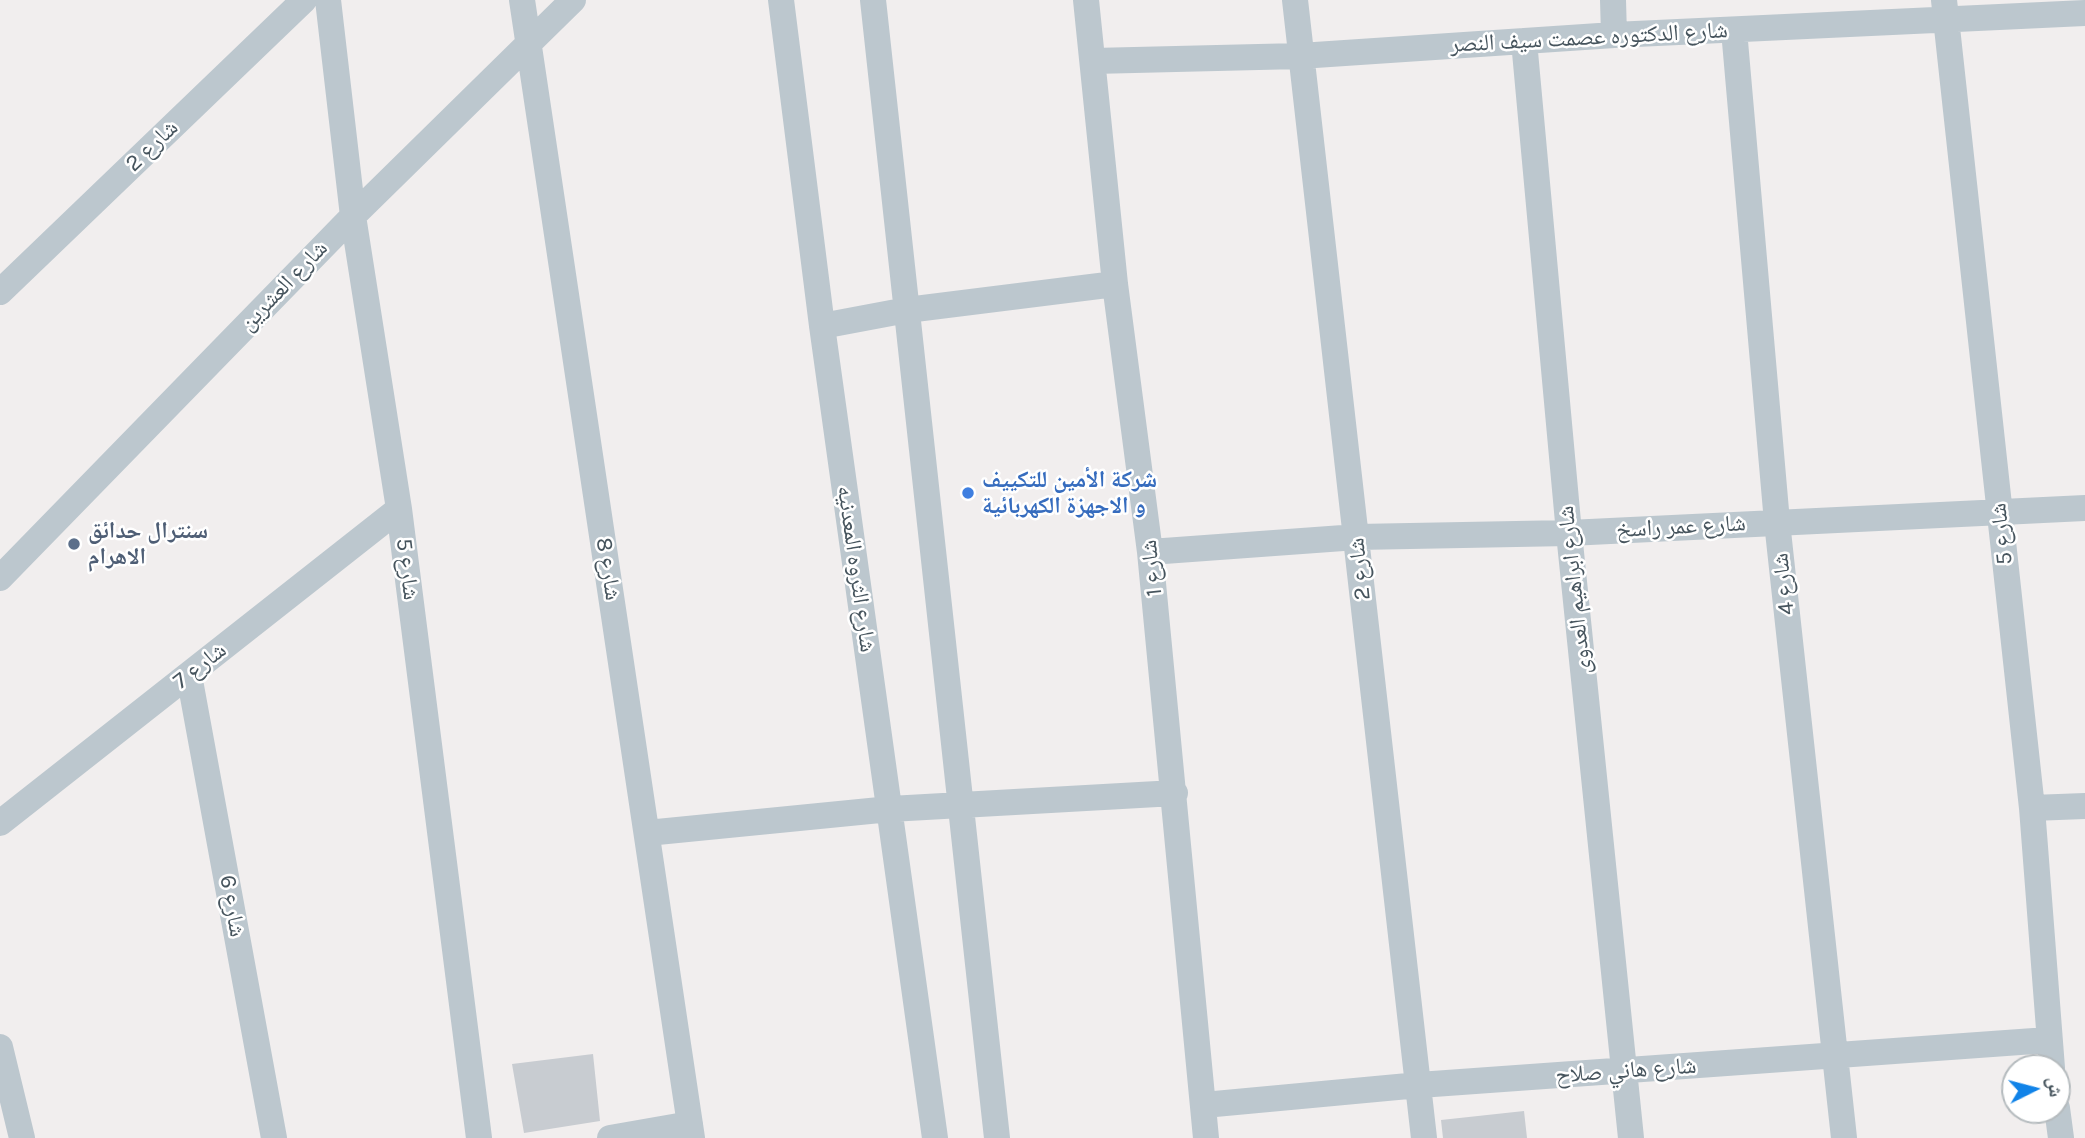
<!DOCTYPE html>
<html>
<head>
<meta charset="utf-8">
<style>
	body { margin:0 }
	#map { position:relative; width:2085px; height:1138px; overflow:hidden; background:#f1eeee; font-family:Karla,"Noto Naskh Arabic",sans-serif }
	canvas { display:block }
	.north { position:absolute; left:2001px; top:1054px; width:70px; height:70px; box-sizing:border-box; background:#fff; border:2px solid #b5bbbe; border-radius:50%; rotate:84deg; font-size:19px; font-weight:700; line-height:28px; text-align:center; color:#46545d }
	.north::after { content:''; display:block; margin:auto; width:24px; height:32px; background:#1183e8; clip-path:polygon(50% 0,100% 100%,50% 72%,0 100%) }
</style>
</head>
<body>
<div id="map">
<canvas width="2085" height="1138"></canvas>
<div class="north">ش</div>
</div>
<script>
const g = document.querySelector('canvas').getContext('2d');
g.lineJoin = 'round';
function fillPath(path, color) {
  g.fillStyle = color;
  g.fill(path, 'evenodd');
}
function toPath(rows) {
  const path = new Path2D();
  for (const r of rows) {
    path.moveTo(r[0], r[1]);
    for (let i = 2; i < r.length; i += 2) path.lineTo(r[i], r[i + 1]);
  }
  return path;
}
function strokePath(path, color, width, dash) {
  g.strokeStyle = color;
  g.lineWidth = width;
  g.lineCap = dash ? 'butt' : 'round';
  g.setLineDash(dash || []);
  g.stroke(path);
}
function label(font, color, halo, rows, align = 'center') {
  g.font = font + ' Karla,"Noto Naskh Arabic",sans-serif';
  g.lineWidth = 5;
  g.setLineDash([]);
  g.textBaseline = 'middle';
  g.strokeStyle = halo;
  g.fillStyle = color;
  for (const [text, x, y, turn = 0] of rows) {
    g.save();
    g.translate(x, y);
    g.rotate((+turn || 0) * Math.PI / 180);
    g.textAlign = isNaN(turn) ? turn : align;
    if (halo) g.strokeText(text, 0, 0);
    g.fillText(text, 0, 0);
    g.restore();
  }
}
const building = toPath([
	[593,1054,600,1121,524,1133,512,1064],
	[1524,1111,1527,1138,1443,1138,1441,1120]
]);
const minor = toPath([
	[328,0,353,216,399,509,479,1138],
	[522,0,692,1138],
	[781,0,822,326,935,1138],
	[873,0,997,1138],
	[1086,0,1115,284,1150,552,1206,1138],
	[1295,0,1424,1138],
	[1613,0,1614,35],
	[1944,0,2032,808,2052,1068],
	[1734,30,1777,522,1844,1138],
	[1524,41,1569,533,1631,1138],
	[1093,61,1300,56,1614,35,2085,13],
	[0,292,304,0],
	[822,326,907,310,1115,284],
	[1150,552,1357,537,1569,533,2085,508],
	[0,578,353,216,573,0],
	[189,675,274,1138],
	[2032,808,2085,806],
	[0,823,399,509],
	[647,833,890,809,1175,793],
	[0,1047,22,1138],
	[1204,1105,1419,1085,2048,1040],
	[2057,1108,2061,1138],
	[610,1138,690,1124]
]);
const markers = [
	[968,493,7,"#3f7fe0"],
	[74,544,7,"#5c6f8a"]
];
const streetNames = [
	["شارع الدكتوره عصمت سيف النصر",1589,38,-3],
	["شارع 2",152,146,-44],
	["شارع العشرين",284,286,-46],
	["شارع عمر راسخ",1681,527,-3],
	["شارع 5",2002,534,-96],
	["شارع 1",1152,568,-96],
	["شارع 5",407,569,83],
	["شارع 8",608,569,81],
	["شارع الثروه المعدنيه",856,569,82],
	["شارع 2",1360,569,-96],
	["شارع 4",1784,584,-96],
	["شارع ابراهيم العدوى",1575,590,-96],
	["شارع 7",200,666,-38],
	["شارع 6",232,906,80],
	["شارع هاني صلاح",1626,1071,-4]
];
const shopNames = [
	["شركة الأمين للتكييف",982,480],
	["و الاجهزة الكهربائية",982,506]
];
const serviceNames = [
	["سنترال حدائق",88,531],
	["الاهرام",88,557]
];
fillPath(building, '#c8ccd1');
strokePath(minor, '#bcc7ce', 26);
for (const [x, y, r, color] of markers) {
  const dot = new Path2D();
  dot.arc(x, y, r, 0, 2 * Math.PI);
  g.fillStyle = color;
  g.fill(dot);
  strokePath(dot, '#fff', 2.5);
}
label('23px', '#46545d', '#fff', streetNames);
label('bold 23px', '#366cbe', '#fff', shopNames, 'left');
label('bold 23px', '#4e5e75', '#fff', serviceNames, 'left');
</script>
</body>
</html>
